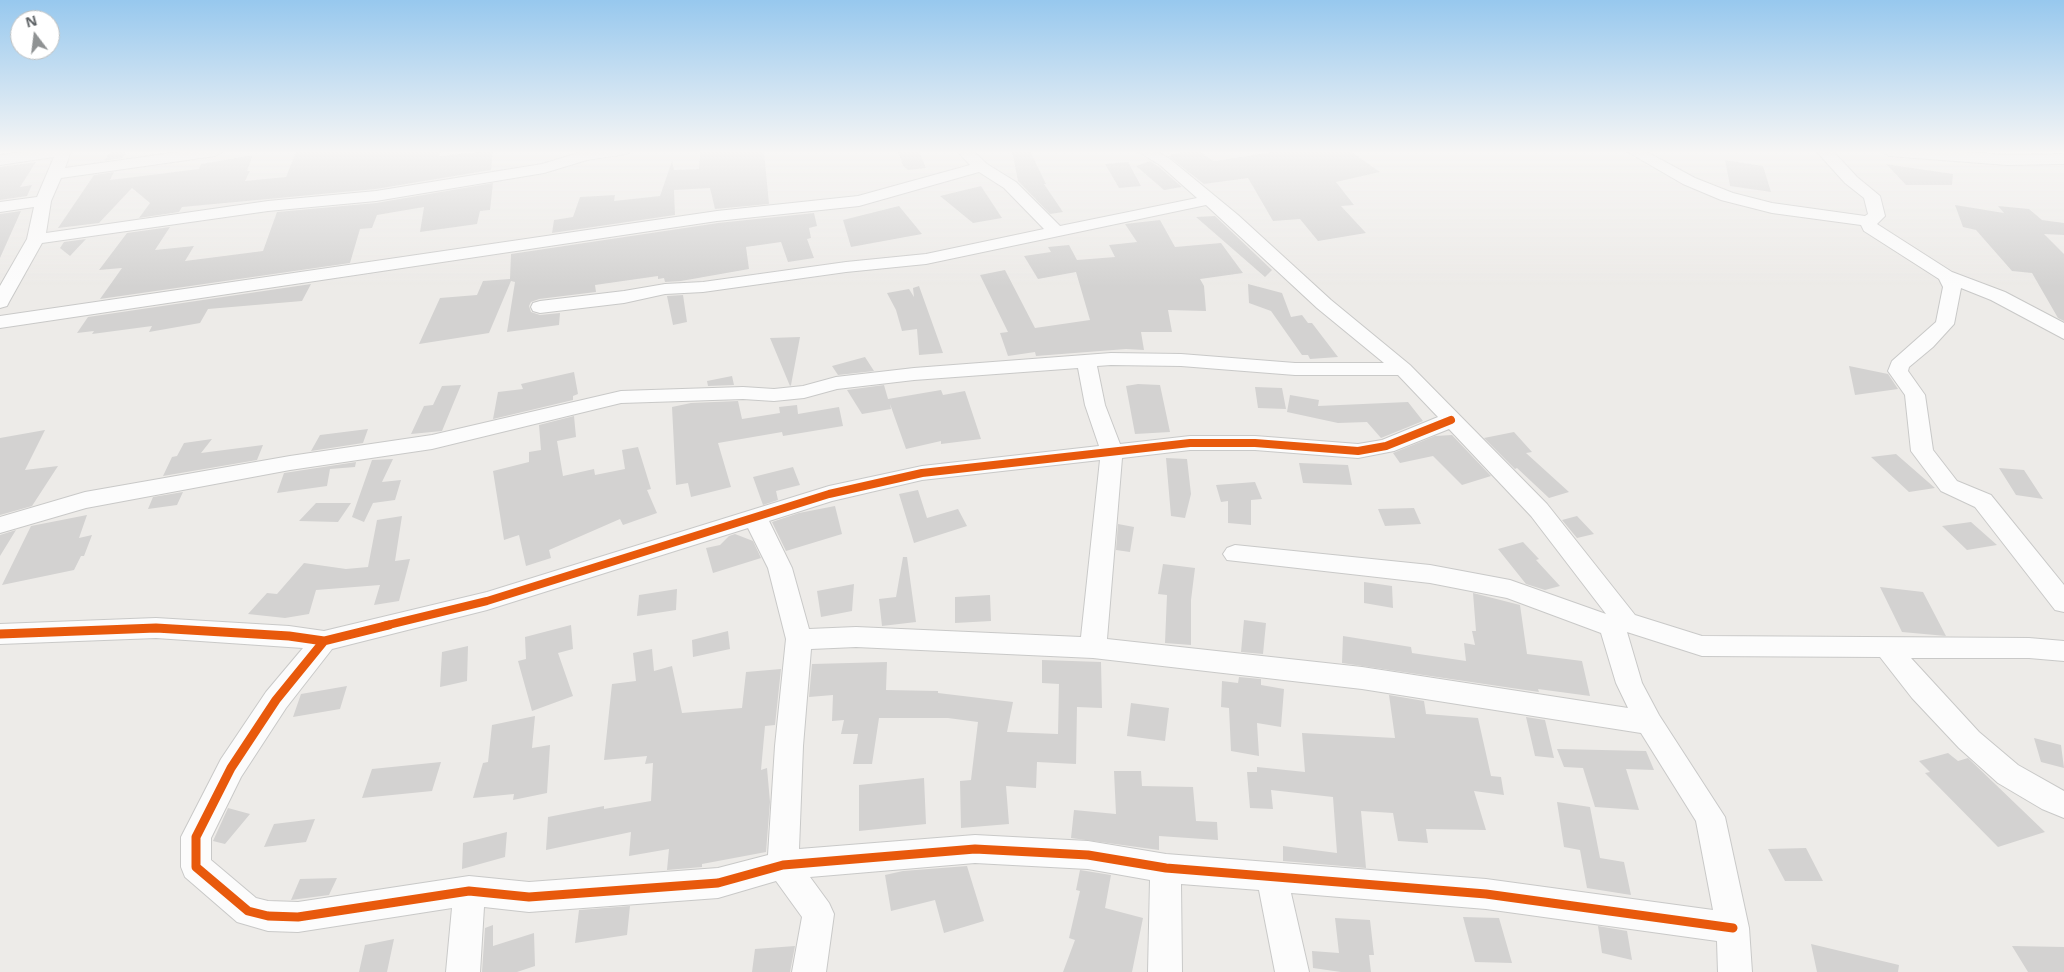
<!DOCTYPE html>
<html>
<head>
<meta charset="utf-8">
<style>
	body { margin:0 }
	#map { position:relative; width:2064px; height:972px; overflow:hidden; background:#edebe8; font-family:"Open Sans",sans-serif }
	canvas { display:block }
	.north { position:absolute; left:10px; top:10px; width:50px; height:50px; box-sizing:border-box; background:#fff; border:1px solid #bec0c1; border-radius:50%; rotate:345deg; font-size:14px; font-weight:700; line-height:20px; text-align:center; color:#5d6265 }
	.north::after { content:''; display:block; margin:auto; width:18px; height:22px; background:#8f9293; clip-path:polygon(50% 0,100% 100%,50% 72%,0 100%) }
</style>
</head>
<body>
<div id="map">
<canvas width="2064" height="972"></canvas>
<div class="north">N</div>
</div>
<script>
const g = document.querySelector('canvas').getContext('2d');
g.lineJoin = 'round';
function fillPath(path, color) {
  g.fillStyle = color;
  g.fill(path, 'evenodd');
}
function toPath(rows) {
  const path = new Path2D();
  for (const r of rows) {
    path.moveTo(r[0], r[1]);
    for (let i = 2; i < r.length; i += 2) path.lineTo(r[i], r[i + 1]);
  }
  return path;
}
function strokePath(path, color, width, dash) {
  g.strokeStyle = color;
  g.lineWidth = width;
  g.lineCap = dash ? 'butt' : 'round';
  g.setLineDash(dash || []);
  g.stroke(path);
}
const building = toPath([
	[111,151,122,151,126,153,123,158,104,161],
	[314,151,441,151,439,156,493,151,491,170,376,189,182,207,179,212,139,218,150,203,132,188,99,223,58,228,94,175,114,172,110,180,199,169,201,164,253,155,247,171,250,171,245,181,286,177,296,152],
	[700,151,764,151,769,204,715,209,710,188,674,190,675,215,552,233,554,220,573,217,580,197,615,195,614,201,660,196,672,161,674,170,699,169],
	[898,151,919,151,926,168,908,170,903,166],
	[1012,151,1030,151,1046,184,1044,184,1063,212,1050,214,1018,181],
	[1186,151,1198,151,1214,161,1280,151,1350,151,1380,172,1336,182,1354,205,1341,206,1366,233,1318,241,1300,219,1273,221,1248,178,1204,184,1168,156],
	[1725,160,1763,166,1771,192,1730,186],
	[1150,161,1159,167,1182,187,1164,190,1136,166],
	[36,162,20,187,32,185,27,196,0,200,0,167],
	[1128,162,1141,186,1119,188,1105,164],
	[1886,164,1953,174,1952,185,1906,185],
	[493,183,490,210,480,211,477,224,420,232,424,207,377,215,372,228,360,229,350,263,100,299,122,268,99,270,127,233,170,227,155,250,194,246,185,261,263,251,277,212,376,203],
	[981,186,1002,218,973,223,940,196],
	[1955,205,2004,213,1998,206,2029,209,2042,220,2064,223,2064,235,2044,234,2064,254,2064,321,2058,318,2032,273,2012,271,1976,230,1963,227],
	[899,206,922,234,851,247,843,220],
	[21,211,0,258,0,214],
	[814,213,817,226,809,228,811,238,807,239,814,258,788,262,781,242,746,247,749,269,681,281,665,282,664,278,658,279,658,276,595,285,596,292,539,299,531,302,529,306,531,312,540,315,560,313,559,325,507,332,515,282,511,281,489,333,419,344,440,298,477,295,483,281,510,279,511,254,718,223],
	[1215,216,1272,270,1265,277,1196,217],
	[1160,220,1175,247,1221,243,1243,273,1200,279,1204,286,1206,311,1168,310,1172,332,1141,332,1144,350,1126,349,1036,356,1035,352,1008,356,1000,333,1008,332,980,275,1005,270,1035,328,1090,320,1076,272,1038,279,1024,256,1051,252,1048,247,1069,245,1077,260,1115,257,1109,245,1137,242,1125,224],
	[86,239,70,256,60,248,64,242],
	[311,284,302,301,208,309,200,323,149,332,152,326,92,334,94,331,77,333,88,317],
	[1248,284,1282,293,1291,317,1302,315,1308,323,1312,323,1338,357,1310,359,1308,355,1302,355,1271,311,1249,303],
	[919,286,938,339,943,353,919,355,917,329,902,331,896,310,887,293,909,289,914,297,913,288],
	[683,295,687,322,673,325,667,296],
	[800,337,791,385,790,386,770,338],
	[865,357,874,371,838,375,832,366],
	[1849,366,1888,374,1898,389,1855,395],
	[574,372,578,394,573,396,573,400,493,419,498,392,523,389,521,384],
	[732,376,734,385,708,386,707,381],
	[1138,384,1160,385,1170,432,1135,434,1126,386],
	[461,385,442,431,411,434,424,406,433,405,442,386],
	[884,385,888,399,941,390,943,395,965,391,981,439,941,444,941,441,906,449,890,404,891,409,862,414,847,390],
	[1255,387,1282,388,1286,409,1258,408],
	[1290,395,1319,400,1318,406,1408,402,1423,421,1381,438,1367,422,1338,423,1287,412],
	[738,401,742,419,780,413,779,407,797,405,798,414,839,407,843,426,783,436,782,432,718,443,731,487,691,497,688,483,676,485,672,407,691,403],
	[574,416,576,437,557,441,563,476,594,469,595,475,625,469,622,450,638,447,651,489,647,490,657,513,623,525,620,519,549,550,551,558,526,566,519,535,504,540,493,471,529,462,529,452,541,450,539,425],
	[368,429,363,443,311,451,320,435],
	[45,430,25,470,58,466,32,506,0,515,0,438],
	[1514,432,1532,452,1526,453,1569,492,1549,498,1517,468,1515,469,1484,438],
	[1452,435,1491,476,1462,485,1433,456,1400,463,1393,453,1435,436],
	[212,439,201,453,263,445,257,460,163,476,172,457,177,456,184,443],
	[1896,454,1935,488,1909,492,1871,457],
	[1166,458,1187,459,1191,494,1185,518,1171,516],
	[393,459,382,482,401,480,395,500,373,503,364,522,352,517,372,460],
	[356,462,355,467,330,469,327,486,277,493,284,473],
	[1299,463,1348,465,1352,485,1303,483],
	[793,467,800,485,776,491,778,500,763,505,753,477],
	[1999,468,2024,470,2043,499,2016,495],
	[1255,482,1262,499,1251,500,1251,525,1228,523,1228,501,1221,502,1216,485],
	[918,490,927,518,958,509,967,526,914,543,899,494],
	[183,492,177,505,148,509,153,497],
	[316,503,351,503,338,522,299,521],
	[835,506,842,534,786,551,772,522,799,513],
	[1414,508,1421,524,1385,526,1378,509],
	[87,515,79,538,92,535,84,556,81,556,74,570,2,585,31,526],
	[402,516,395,561,410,559,399,601,374,605,380,585,316,590,309,614,285,618,248,614,267,593,277,594,304,563,346,569,368,567,377,520],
	[1577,516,1594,534,1577,538,1562,520],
	[1971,522,1997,545,1967,550,1942,526],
	[1118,524,1134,527,1130,552,1116,550],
	[16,530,0,556,0,535],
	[735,534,753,541,761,558,713,573,706,548,720,545,729,536],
	[1523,542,1539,559,1536,560,1560,586,1545,590,1526,584,1498,549],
	[903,557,907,557,916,622,882,626,879,599,896,597],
	[1163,564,1195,568,1191,600,1191,645,1165,643,1167,595,1158,594],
	[1364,582,1392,586,1393,608,1364,603],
	[854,584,852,611,821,617,817,591],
	[1880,587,1923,592,1946,636,1902,632],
	[677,589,676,610,637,616,639,595],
	[1473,593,1520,605,1527,654,1582,661,1590,696,1538,689,1539,692,1342,663,1343,636,1411,647,1412,653,1466,661,1464,643,1475,645,1472,631,1476,631],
	[990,595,991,621,955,623,955,597],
	[1244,620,1266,623,1263,654,1241,652],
	[571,625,573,649,558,653,573,696,532,711,518,661,526,659,525,637],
	[728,631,730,649,693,657,692,640],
	[468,646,467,681,440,687,442,652],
	[652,649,654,671,672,666,682,713,742,708,746,672,781,669,775,725,765,726,761,770,767,768,770,802,766,852,702,864,702,867,667,870,669,849,629,856,631,832,546,850,548,817,604,806,604,809,651,801,653,763,645,764,647,756,604,760,612,684,636,681,633,653],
	[1042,660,1101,662,1102,708,1077,707,1076,764,1037,762,1036,788,1006,786,1009,824,961,828,960,781,971,780,978,722,948,718,879,718,872,764,853,764,858,734,841,734,844,720,832,721,833,695,809,697,812,664,887,662,886,690,938,691,938,693,1013,702,1007,732,1058,734,1059,684,1042,683],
	[1239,677,1261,679,1261,685,1284,689,1281,727,1257,723,1259,756,1231,751,1229,708,1221,707,1222,681,1238,683],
	[347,686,340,709,293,717,301,694],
	[1389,695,1424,701,1426,714,1478,718,1491,776,1501,777,1504,795,1474,791,1486,830,1426,829,1428,843,1398,841,1393,813,1361,811,1366,868,1283,861,1283,846,1337,853,1333,797,1271,790,1273,809,1250,808,1247,772,1257,772,1257,767,1305,772,1302,733,1395,738],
	[1131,703,1169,708,1165,741,1127,736],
	[535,716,532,748,550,745,547,793,513,800,514,794,473,798,483,763,488,762,492,725],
	[1526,717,1545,720,1554,758,1535,756],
	[2034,738,2061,745,2064,768,2041,762],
	[1557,749,1646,751,1654,770,1626,769,1639,810,1595,807,1583,768,1564,767],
	[1948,753,1958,761,1968,758,2045,832,1998,847,1925,773,1930,772,1919,761],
	[441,762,432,791,362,798,372,769],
	[1114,771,1141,771,1142,786,1193,787,1196,821,1217,822,1218,840,1159,836,1159,850,1071,838,1074,810,1116,814],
	[924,778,926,824,859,831,859,785],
	[1557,802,1590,807,1600,858,1624,862,1631,895,1587,888,1580,850,1564,847],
	[228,808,250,814,225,844,213,841],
	[315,819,306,842,264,847,274,824],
	[507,832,505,857,462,869,463,843],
	[1806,848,1823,881,1785,881,1768,849],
	[967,866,984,921,944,933,935,900,891,911,885,875,903,871],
	[1080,870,1111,875,1105,908,1143,918,1132,972,1063,972,1075,940,1069,938,1080,891,1076,890],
	[337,878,329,895,291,900,300,879],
	[630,906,627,935,575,943,579,910],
	[1463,917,1499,918,1512,963,1475,962],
	[1335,918,1370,920,1374,955,1369,955,1371,972,1341,972,1313,968,1312,951,1339,953],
	[493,925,493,946,534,933,535,966,517,972,482,972,485,928],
	[1598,926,1627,931,1632,960,1602,953],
	[394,939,387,972,359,972,365,945],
	[1811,944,1899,965,1898,972,1817,972],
	[795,946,790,972,752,972,755,949],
	[2012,946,2064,947,2064,972,2028,972]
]);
const minor = toPath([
	[33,151,71,151,65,168,186,151,223,151,215,156,61,178,51,201,46,233,268,201,376,191,542,164,585,151,630,151,627,154,587,160,544,173,376,201,268,211,42,243,9,302,7,306,0,308,0,286,27,239,34,207,0,212,0,202,37,197,54,157,0,165,0,155,33,151],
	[957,151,973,151,987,164,1016,182,1060,226,1197,198,1160,165,1137,151,1156,151,1170,159,1238,215,1331,300,1410,365,1547,504,1635,615,1702,636,2029,638,2064,641,2064,661,2029,658,1911,658,1979,732,2018,765,2064,791,2064,818,2042,809,1998,783,1959,748,1912,698,1880,657,1702,656,1627,632,1642,683,1659,715,1725,817,1749,928,1752,972,1718,972,1717,941,1486,909,1291,893,1309,972,1275,972,1259,890,1181,884,1182,972,1148,972,1150,880,1088,869,975,863,810,877,829,903,834,914,826,972,792,972,802,917,776,881,718,898,529,912,484,907,480,972,446,972,452,908,298,932,268,931,237,922,185,877,181,867,181,837,221,759,266,692,303,648,156,638,0,644,0,624,156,618,289,626,324,631,487,592,829,486,922,466,1099,446,1085,405,1078,368,914,380,837,389,804,398,774,401,743,399,621,403,432,449,290,470,86,508,0,533,0,517,85,492,290,456,432,435,621,391,743,387,774,389,803,386,836,377,914,368,1111,353,1181,354,1295,363,1384,363,1317,308,1206,205,926,264,846,272,703,292,665,294,624,303,540,313,533,311,531,307,533,303,540,301,624,291,665,284,703,282,846,262,926,254,1044,229,1004,188,979,172,859,206,717,221,0,328,0,316,717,211,858,196,970,165,957,151],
	[1111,365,1181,366,1295,375,1398,375,1438,417,1382,440,1358,444,1255,436,1190,436,1120,444,1105,405,1097,366,1111,365],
	[1449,429,1531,516,1606,614,1510,580,1430,565,1235,545,1227,548,1223,554,1227,560,1430,583,1507,598,1601,633,1616,683,1628,708,1362,667,1107,639,1122,458,1190,450,1255,450,1358,458,1394,451,1449,429],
	[1100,460,1081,637,856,627,809,629,792,568,769,521,832,501,922,480,1100,460],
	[748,528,768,568,786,639,775,746,768,855,718,868,529,882,469,876,298,902,268,901,256,898,211,860,211,838,241,777,286,708,332,649,487,610,748,528],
	[856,647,1093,658,1362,689,1641,733,1696,821,1713,910,1486,879,1166,854,1088,841,975,835,799,849,803,746,811,649,856,647],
	[1626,151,1645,151,1695,178,1733,193,1772,203,1865,216,1868,214,1864,198,1845,183,1816,151,1833,151,1857,177,1880,196,1885,216,1877,224,1952,272,2005,292,2064,323,2064,339,1991,300,1961,288,1954,324,1933,347,1909,367,1908,371,1925,395,1933,450,1957,481,1991,495,2064,585,2064,612,2055,610,1975,507,1941,491,1911,451,1905,395,1888,371,1892,361,1936,322,1943,287,1939,279,1864,231,1861,225,1772,213,1721,200,1683,184,1626,151],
	[1881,151,1945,151,2007,155,2064,154,2064,164,2007,165,1889,156,1881,151]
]);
const cyclewayFar1 = toPath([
	[384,626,487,601,829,494,922,473,1190,443,1255,443,1358,451,1386,446,1451,420]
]);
const cycleway = toPath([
	[0,634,156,628,289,636,324,641,389,625],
	[324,641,276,700,231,768,196,837,196,867,248,911,268,916,298,917,469,891,529,897,718,883,783,865,975,849,1088,855,1166,868,1486,894,1733,928]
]);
fillPath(building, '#d3d2d1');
strokePath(minor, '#c9c9c8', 2);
fillPath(minor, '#fcfcfc');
strokePath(cyclewayFar1, '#e8590c', 8);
strokePath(cycleway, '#e8590c', 9);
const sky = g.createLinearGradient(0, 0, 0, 287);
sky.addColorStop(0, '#97c8ee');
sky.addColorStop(0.53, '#f7f6f5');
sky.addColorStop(1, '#f7f6f500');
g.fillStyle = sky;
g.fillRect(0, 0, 2064, 287);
</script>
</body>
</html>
